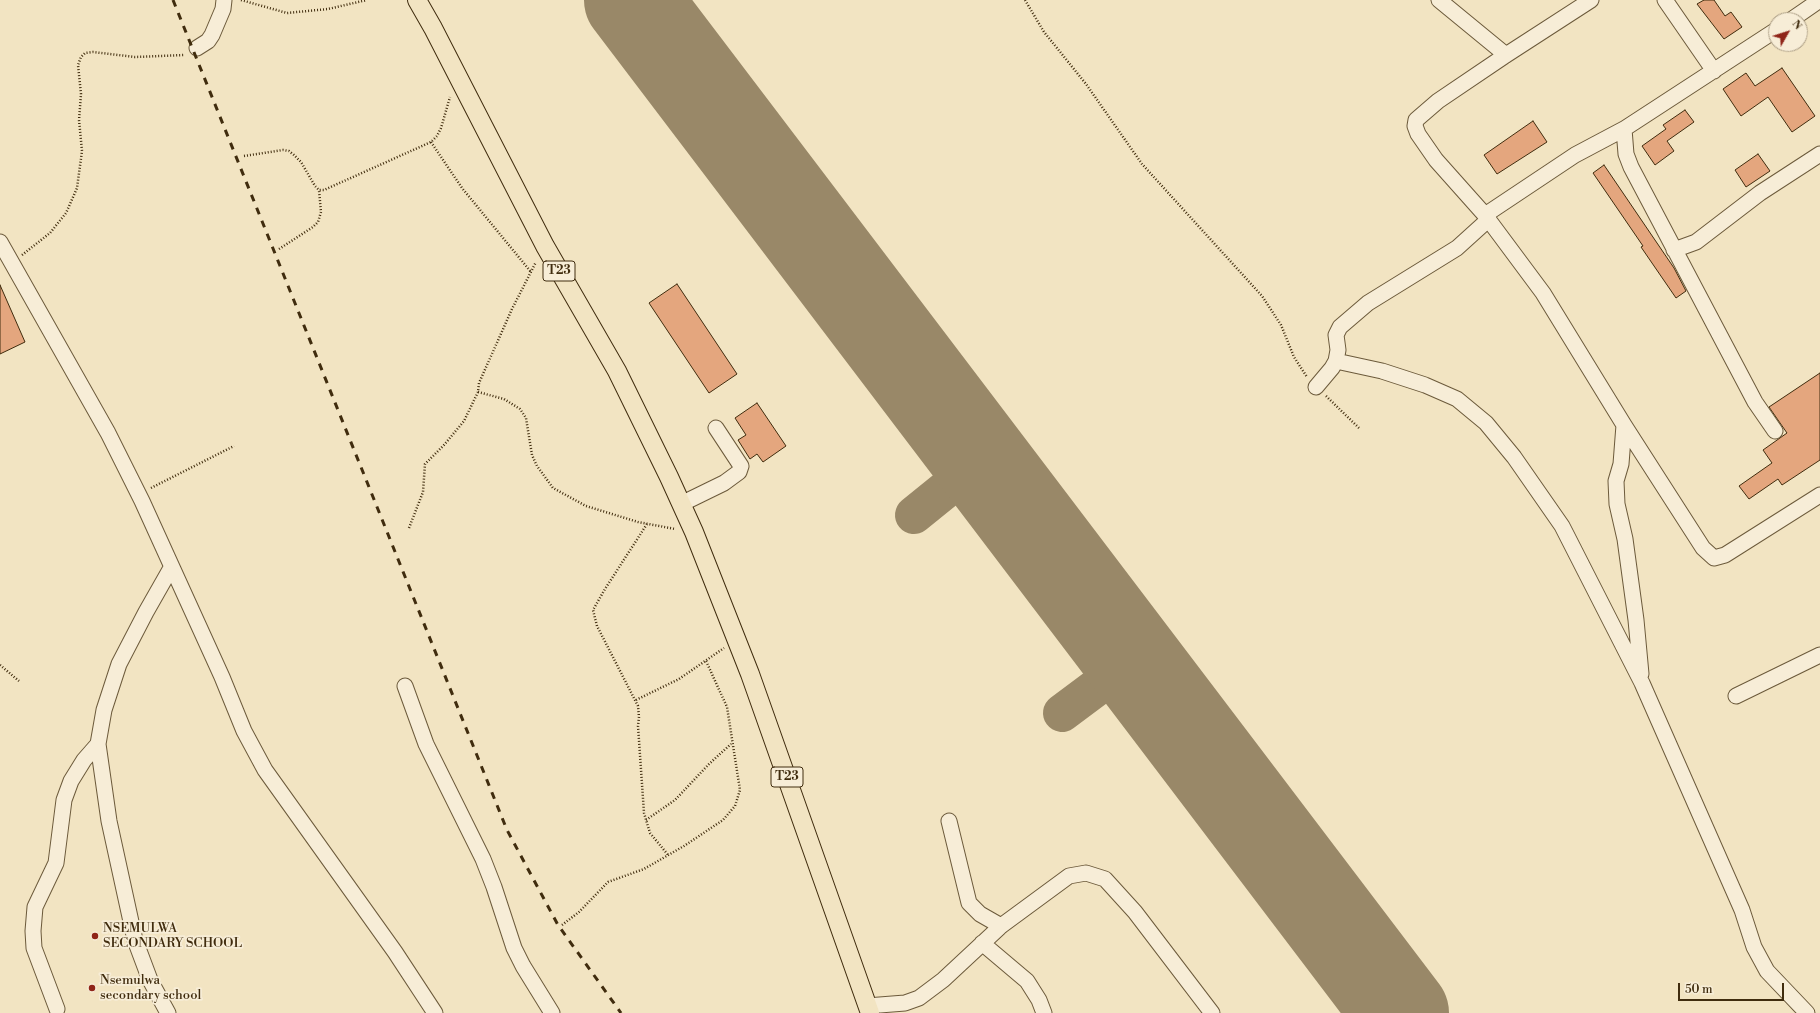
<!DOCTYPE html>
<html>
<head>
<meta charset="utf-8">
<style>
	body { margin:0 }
	#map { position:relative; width:1820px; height:1013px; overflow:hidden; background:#f2e4c2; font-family:"Libre Bodoni",serif }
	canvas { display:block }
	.north { position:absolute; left:1768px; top:12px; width:40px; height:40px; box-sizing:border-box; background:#f7edd7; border:1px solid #aea087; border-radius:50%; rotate:51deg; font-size:11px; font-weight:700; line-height:16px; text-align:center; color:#402c0e }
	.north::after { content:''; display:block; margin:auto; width:14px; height:18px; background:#8f2418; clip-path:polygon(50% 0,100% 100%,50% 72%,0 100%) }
	.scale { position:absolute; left:1678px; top:983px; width:106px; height:18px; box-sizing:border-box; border:2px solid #402c0e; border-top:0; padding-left:5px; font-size:12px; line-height:14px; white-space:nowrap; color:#402c0e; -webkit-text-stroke:3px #f7edd7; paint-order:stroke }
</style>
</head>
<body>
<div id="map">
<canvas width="1820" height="1013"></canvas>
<div class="north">N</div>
<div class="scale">50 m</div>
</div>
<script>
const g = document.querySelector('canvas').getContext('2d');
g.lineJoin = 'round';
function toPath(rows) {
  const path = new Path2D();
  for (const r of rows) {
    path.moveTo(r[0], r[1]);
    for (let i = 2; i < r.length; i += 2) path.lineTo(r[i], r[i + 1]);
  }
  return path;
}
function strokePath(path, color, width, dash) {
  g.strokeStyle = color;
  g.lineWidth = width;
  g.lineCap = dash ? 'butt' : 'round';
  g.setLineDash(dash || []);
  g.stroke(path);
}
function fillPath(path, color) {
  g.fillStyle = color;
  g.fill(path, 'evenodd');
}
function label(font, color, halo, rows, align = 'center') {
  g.font = font + ' "Libre Bodoni",serif';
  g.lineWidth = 3.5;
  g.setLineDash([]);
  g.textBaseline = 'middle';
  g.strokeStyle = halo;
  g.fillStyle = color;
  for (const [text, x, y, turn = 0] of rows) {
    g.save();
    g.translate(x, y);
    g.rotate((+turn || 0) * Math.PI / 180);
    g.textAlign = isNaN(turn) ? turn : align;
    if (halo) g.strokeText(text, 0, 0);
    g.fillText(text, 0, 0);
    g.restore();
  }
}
const taxiway = toPath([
	[914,515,982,460],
	[1062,713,1133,660]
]);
const runway = toPath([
	[632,0,1401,1013]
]);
const building = toPath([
	[1704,0,1714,0,1725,16,1731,12,1742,27,1724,39,1697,4,1704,0],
	[1782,68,1815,116,1792,132,1768,97,1741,116,1723,89,1746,73,1755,86,1782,68],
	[1685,110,1694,122,1667,141,1674,151,1655,165,1642,146,1666,129,1663,125,1685,110],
	[1533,121,1547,142,1497,174,1484,155,1533,121],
	[1758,154,1770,171,1746,187,1735,170,1758,154],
	[1604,165,1674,268,1686,291,1676,298,1641,247,1643,246,1593,173,1604,165],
	[677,284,737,374,709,393,649,303,677,284],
	[0,285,25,342,0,354,0,285],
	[1820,373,1820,460,1782,485,1778,479,1749,499,1739,486,1772,463,1763,450,1787,433,1769,407,1820,373],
	[757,403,786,446,763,462,757,454,750,459,738,440,746,435,735,418,757,403]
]);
const path = toPath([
	[241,0,287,13,328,9,367,0],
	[1025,0,1044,32,1086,84,1142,164,1262,296,1281,325,1294,357,1307,377],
	[431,142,462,188,531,272],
	[244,156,283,150,289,151,294,155,301,162,315,186,319,190,324,190,431,142,437,136,441,128,450,97],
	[279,249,313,227,318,222,321,212,319,190],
	[22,255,50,233,66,213,77,188,82,151,79,120,81,94,78,65,81,57,85,53,93,52,135,57,185,55],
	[478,392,504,399,520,409,526,418,532,455,537,466,553,488,586,506,638,522,675,529],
	[1326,396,1359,428],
	[151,488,234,446],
	[647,524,605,589,593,610,597,626,638,706,639,717,638,726,644,813,650,833,669,856],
	[409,528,423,492,425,464,444,445,464,421,478,392,479,383,512,309,536,262],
	[0,665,19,681],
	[636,700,679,679,724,648],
	[646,820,675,800,709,764,731,744],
	[562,925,579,912,608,882,644,869,684,846,723,820,735,806,740,790,727,707,706,661]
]);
const minor = toPath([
	[1439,0,1506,55],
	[1591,0,1506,55,1438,101,1416,120,1415,126,1418,134,1436,160,1485,215,1543,293,1624,425,1703,548,1714,558,1725,555,1820,495],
	[1665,0,1714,71],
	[1791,20,1820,0],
	[197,48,208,41,212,35,223,9,224,0],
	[1624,129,1626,154,1631,167,1755,402,1775,431],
	[1485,215,1575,155,1624,129,1776,30],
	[0,242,108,433,142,501,222,677,244,731,265,770,395,952,435,1013],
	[1674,250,1696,242,1760,193,1820,154],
	[1336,361,1382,371,1425,385,1457,399,1486,423,1514,457,1562,526,1642,683,1742,910,1754,947,1767,971,1807,1013],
	[1316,387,1332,368,1336,361,1338,350,1336,335,1340,327,1368,303,1457,248,1489,219],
	[1624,425,1621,464,1616,481,1617,504,1625,539,1636,620,1641,674],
	[681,504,724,483,739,472,741,466,716,428],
	[405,686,426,744,483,859,494,887,514,948,523,966,552,1013],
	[1736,696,1820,655],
	[949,821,969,903,980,914,1001,926],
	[982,943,1027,981,1039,1000,1044,1013],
	[867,1006,905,1003,919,998,943,980,1001,926,1069,876,1086,873,1105,879,1135,912,1212,1013],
	[57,1009,34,948,33,931,35,907,56,863,64,800,71,781,84,760,98,744],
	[168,1013,150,980,135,940,109,821,98,744,104,710,119,664,146,612,171,568]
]);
const major = toPath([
	[417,0,433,28,545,246,617,371,669,477,694,532,750,674,870,1013]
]);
const rail = toPath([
	[173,0,507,830,558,925,621,1013]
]);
const markers = [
	[95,936,4,"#8f2418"],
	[92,988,4,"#8f2418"]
];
const shields = [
	[559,271,32],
	[787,777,32]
];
const shieldNames = [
	["T23",559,271],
	["T23",787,777]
];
const poiNames = [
	["NSEMULWA",103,929],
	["SECONDARY SCHOOL",103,944],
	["Nsemulwa",100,981],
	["secondary school",100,996]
];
strokePath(taxiway, '#998868', 38);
strokePath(runway, '#998868', 96);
fillPath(building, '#e4a67e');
strokePath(building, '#402c0e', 1);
strokePath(minor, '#6c5a3b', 17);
strokePath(major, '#402c0e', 20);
strokePath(path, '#402c0e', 2.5, [1, 2]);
strokePath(minor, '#f7edd7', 15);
strokePath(major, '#f2e4c2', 18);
strokePath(rail, '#402c0e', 3, [7, 7]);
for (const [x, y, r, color] of markers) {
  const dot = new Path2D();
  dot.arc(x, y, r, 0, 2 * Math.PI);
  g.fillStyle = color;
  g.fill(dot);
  strokePath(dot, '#f7edd7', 1.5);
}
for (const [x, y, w] of shields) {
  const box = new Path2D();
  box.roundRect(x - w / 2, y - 10, w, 20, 3);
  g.fillStyle = '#f7edd7';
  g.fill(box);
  strokePath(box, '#402c0e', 1);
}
label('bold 12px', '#402c0e', null, shieldNames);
label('13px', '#402c0e', '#f7edd7', poiNames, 'left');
</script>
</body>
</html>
